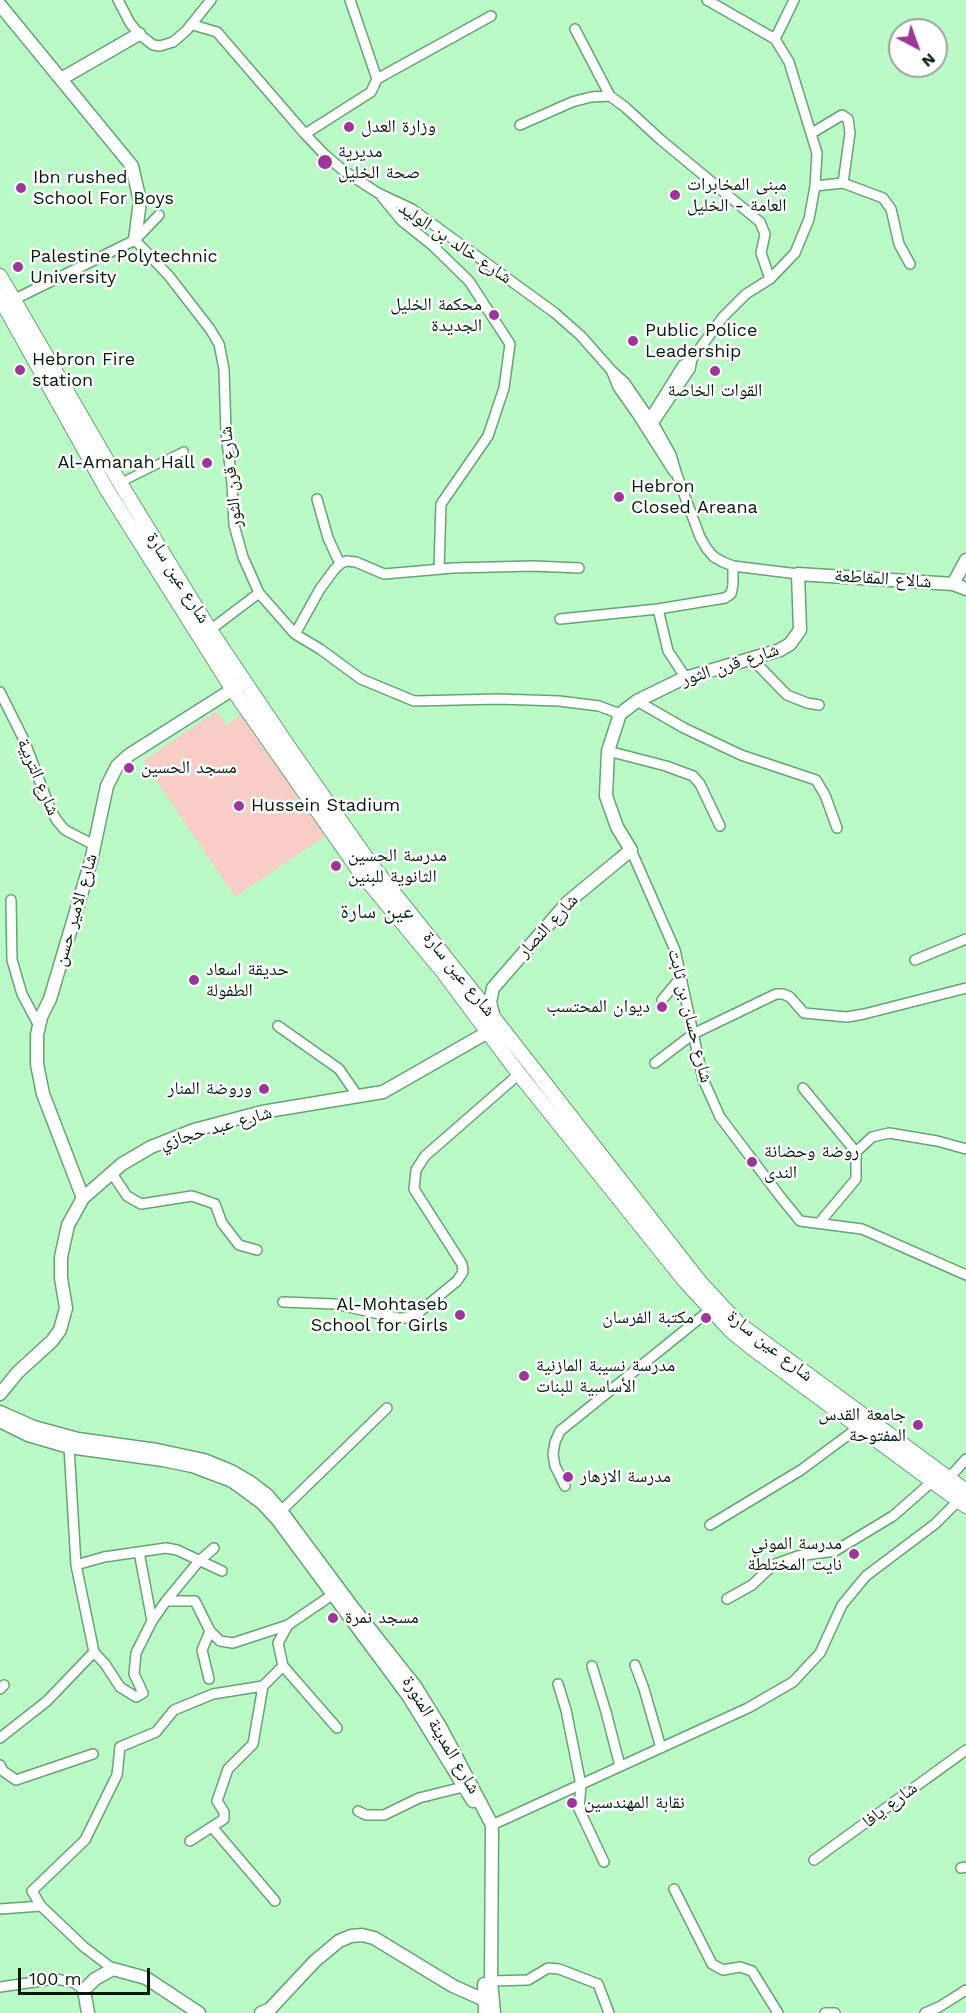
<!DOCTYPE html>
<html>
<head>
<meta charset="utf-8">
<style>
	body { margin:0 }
	#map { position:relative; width:966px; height:2013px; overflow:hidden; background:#b9fac6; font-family:"Work Sans",sans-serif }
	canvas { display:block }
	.north { position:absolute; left:888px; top:18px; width:60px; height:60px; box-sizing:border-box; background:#fff; border:2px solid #9aa49d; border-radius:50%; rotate:139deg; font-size:16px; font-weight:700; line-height:24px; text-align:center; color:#031c09 }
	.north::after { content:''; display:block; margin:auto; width:21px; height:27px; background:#9e3598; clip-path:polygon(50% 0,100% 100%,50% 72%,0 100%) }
	.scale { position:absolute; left:18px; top:1968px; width:132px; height:27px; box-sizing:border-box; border:3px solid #031c09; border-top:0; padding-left:8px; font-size:18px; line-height:21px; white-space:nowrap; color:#031c09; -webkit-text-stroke:4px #fff; paint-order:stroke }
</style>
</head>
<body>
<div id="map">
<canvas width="966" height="2013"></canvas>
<div class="north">N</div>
<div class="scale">100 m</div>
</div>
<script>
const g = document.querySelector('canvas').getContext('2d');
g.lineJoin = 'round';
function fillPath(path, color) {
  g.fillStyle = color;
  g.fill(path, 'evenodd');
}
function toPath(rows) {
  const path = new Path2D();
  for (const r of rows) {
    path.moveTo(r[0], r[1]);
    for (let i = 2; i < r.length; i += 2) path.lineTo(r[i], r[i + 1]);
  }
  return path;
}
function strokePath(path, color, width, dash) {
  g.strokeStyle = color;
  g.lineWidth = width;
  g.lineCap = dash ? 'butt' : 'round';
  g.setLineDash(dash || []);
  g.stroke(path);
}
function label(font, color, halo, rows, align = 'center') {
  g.font = font + ' "Work Sans","Noto Naskh Arabic",sans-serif';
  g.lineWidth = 5;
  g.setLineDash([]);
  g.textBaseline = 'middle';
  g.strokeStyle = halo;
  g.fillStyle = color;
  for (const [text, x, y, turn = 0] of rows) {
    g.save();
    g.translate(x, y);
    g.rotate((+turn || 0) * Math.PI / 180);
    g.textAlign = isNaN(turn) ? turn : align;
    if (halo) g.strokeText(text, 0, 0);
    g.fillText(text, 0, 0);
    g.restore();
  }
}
const green = toPath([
	[216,711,226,725,242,714,325,836,235,897,143,761]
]);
const pedestrian = toPath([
	[120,483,184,451]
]);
const minor = toPath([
	[118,0,130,23,139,34,153,45,160,46,173,42,186,31,211,0],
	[193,25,217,32,305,134,324,154,344,171,378,193,412,209,555,313,581,336,611,370,625,383,656,428,671,455,677,475,700,537,707,549,714,557,723,562,733,566,798,574],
	[575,29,610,96,625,107,661,140,760,222,765,234,761,253,770,279],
	[775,39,794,0],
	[377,79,491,16],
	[520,125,572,102,591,97,610,96],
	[812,133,842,115,848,119,850,133,843,183],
	[305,134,371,92,377,79,350,0],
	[815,186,843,183,883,198,891,209,899,244,910,264],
	[382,197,402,221,432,245,469,281,510,344,504,388,488,436,441,504,439,569],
	[135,240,169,276,210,329,219,344,224,369,226,433,232,483,234,525,243,557,259,593,295,634,320,649,361,679,414,701,498,699,559,701,599,706,620,714],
	[9,302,135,240,159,215],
	[612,372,618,387,637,414,674,472],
	[650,428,690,369,692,359],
	[648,429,650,418,683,365,692,359,723,317,746,294,770,279,795,253,809,219,815,186,817,153,789,62,775,39,707,0],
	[317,499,328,538,340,564],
	[658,609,668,651,686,678],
	[560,619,658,609,725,598,731,594,733,585,733,566],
	[210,630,259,593],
	[295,634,320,589,334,570,340,564,346,561,356,562,384,574,453,568,533,566,579,568],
	[752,659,787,695,807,703,819,705],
	[0,692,24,740,51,811,58,822,65,830,94,845],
	[637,701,684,728,741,755,816,780,825,795,837,828],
	[608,751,666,766,693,776,700,784,720,826],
	[631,850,675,950,703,1079,720,1117,779,1195,800,1221,862,1229,966,1275],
	[11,900,12,960,22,994,39,1026],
	[915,960,966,939],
	[662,1000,676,983,682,981],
	[278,1026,339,1069,357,1095],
	[655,1063,693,1034,776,994,783,994,790,997,804,1013,847,1017,864,1014,966,988],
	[803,1088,856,1152],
	[111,1172,127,1196,141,1204,192,1196,215,1204,222,1223,239,1245,257,1250],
	[820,1222,856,1179,856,1152,872,1137,889,1133,937,1141,966,1149],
	[283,1302,335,1304,397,1318,405,1318,418,1313,457,1281,463,1272,462,1264,414,1189,416,1170,425,1156,519,1074],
	[949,1478,966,1459],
	[565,1486,555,1466,553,1454,555,1442,560,1431,710,1310],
	[281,1511,387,1408],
	[710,1525,801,1470,859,1427],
	[139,1552,152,1621],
	[76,1565,104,1557,166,1548,177,1550,222,1571],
	[332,1595,288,1625,278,1643,283,1666,337,1728],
	[727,1599,752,1585,773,1565,798,1556,835,1551,893,1516,933,1481],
	[166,1601,195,1601,210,1631,220,1641,233,1643,288,1625],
	[94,1652,105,1664,120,1687,136,1697,143,1693,134,1674,136,1653,152,1621,166,1601,199,1561,214,1548],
	[635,1665,644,1689,661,1748],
	[592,1666,606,1712,620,1766],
	[209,1679,202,1650,210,1631],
	[558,1684,566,1710,581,1785,579,1809,604,1862],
	[0,1689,4,1685],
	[0,1738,47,1701,94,1652,76,1565,69,1447],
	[0,1765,3,1771,16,1780,93,1754],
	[358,1811,366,1815,384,1815,419,1798,463,1787],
	[492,1825,748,1708,793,1682,820,1653,842,1605,866,1576,935,1524,958,1501],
	[212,1827,275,1901],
	[190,1841,224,1819,224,1812,217,1801,228,1769,253,1744,263,1686,283,1666],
	[814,1860,966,1750],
	[961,1868,966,1867],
	[674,1889,712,1964,723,1970,740,1967,752,1971,778,2013],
	[41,1906,32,1891,85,1840,117,1775,120,1747,156,1732,174,1710,213,1694,263,1686],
	[0,1909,41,1906,84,1947,113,1969],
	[491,1981,528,1980,548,1968,559,1969,598,1984,609,2013],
	[0,1987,55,1979,73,1982,84,1990],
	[825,2013,835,2013],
	[925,2013,939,2007,966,1990]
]);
const tertiary = toPath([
	[0,5,132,166,140,201,135,240],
	[61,79,139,34],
	[953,584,966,560],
	[83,1198,43,1094,37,1064,37,1035,41,1017,50,999,91,861,107,786,117,766,129,755,241,684],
	[0,1394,18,1372,52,1341,60,1330,66,1308,61,1278,61,1257,68,1225,83,1198,122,1164,151,1147,194,1130,262,1112,383,1092,488,1032,494,1018,490,1002,493,988,568,902,631,850,617,827,606,796,608,751,620,714,637,701,682,679,780,650,790,644,800,630,798,574,953,584,966,589],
	[0,1412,34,1427,78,1439,157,1450,204,1460,231,1471,250,1482,267,1495,281,1511,354,1609,415,1686,441,1728,492,1825,491,1981,494,2013],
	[0,1421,28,1435,69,1447,163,1460,192,1466,232,1481,262,1503,277,1519,409,1697,473,1801],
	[484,1984,485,2013],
	[88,2013,84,1990,95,1979,113,1969,146,1978,199,2013],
	[261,2013,270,2009,315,1961,339,1941,351,1936,362,1935,374,1938,453,1986,489,2002]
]);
const secondary = toPath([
	[0,276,120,483,210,630,288,746,370,863,494,1018,700,1282,738,1323,966,1491],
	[0,298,107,490,233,690,360,872,443,972,519,1074,684,1280,731,1331,752,1348,966,1506]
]);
const markers = [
	[349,127,6,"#9e3598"],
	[325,162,8,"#9e3598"],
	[21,188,6,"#9e3598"],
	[675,195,6,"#9e3598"],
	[18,267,6,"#9e3598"],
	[494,315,6,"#9e3598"],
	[633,341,6,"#9e3598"],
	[20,370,6,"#9e3598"],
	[715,371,6,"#9e3598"],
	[207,463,6,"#9e3598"],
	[619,497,6,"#9e3598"],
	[129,768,6,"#9e3598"],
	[239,806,6,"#9e3598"],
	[336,866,6,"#9e3598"],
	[194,980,6,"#9e3598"],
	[662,1007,6,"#9e3598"],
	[264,1089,6,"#9e3598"],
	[752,1162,6,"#9e3598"],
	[460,1315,6,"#9e3598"],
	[706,1318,6,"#9e3598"],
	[524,1376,6,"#9e3598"],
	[918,1425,6,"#9e3598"],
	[568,1477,6,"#9e3598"],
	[854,1554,6,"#9e3598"],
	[333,1618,6,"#9e3598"],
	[572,1803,6,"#9e3598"]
];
const poiNames = [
	["وزارة العدل",361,127],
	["مديرية",338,152],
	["صحة الخليل",338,173],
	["Ibn rushed",33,178],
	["School For Boys",33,199],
	["مبنى المخابرات",687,185],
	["العامة - الخليل",687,206],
	["Palestine Polytechnic",30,257],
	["University",30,278],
	["محكمة الخليل",482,305,"right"],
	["الجديدة",482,326,"right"],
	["Public Police",645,331],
	["Leadership",645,352],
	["Hebron Fire",32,360],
	["station",32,381],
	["القوات الخاصة",715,391,"center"],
	["Al-Amanah Hall",195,463,"right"],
	["Hebron",631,487],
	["Closed Areana",631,508],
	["مسجد الحسين",141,768],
	["Hussein Stadium",251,806],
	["مدرسة الحسين",348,856],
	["الثانوية للبنين",348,877],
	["حديقة اسعاد",206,970],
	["الطفولة",206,991],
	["ديوان المحتسب",650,1007,"right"],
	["وروضة المنار",252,1089,"right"],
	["روضة وحضانة",764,1152],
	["الندى",764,1173],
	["Al-Mohtaseb",448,1305,"right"],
	["School for Girls",448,1326,"right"],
	["مكتبة الفرسان",694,1318,"right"],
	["مدرسة نسيبة المازنية",536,1366],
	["الأساسية للبنات",536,1387],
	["جامعة القدس",906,1415,"right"],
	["المفتوحة",906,1436,"right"],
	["مدرسة الازهار",580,1477],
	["مدرسة الموني",842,1544,"right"],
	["نايت المختلطة",842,1565,"right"],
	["مسجد نمرة",345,1618],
	["نقابة المهندسين",584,1803]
];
const streetNames = [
	["شارع خالد بن الوليد",455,243,34],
	["شارع قرن الثور",231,477,-96],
	["شارع عين سارة",178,578,58],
	["شالاع المقاطعة",883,579,4],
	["شارع قرن الثور",730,665,-18],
	["شارع التربية",38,777,67],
	["شارع الامير حسن",76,910,-74],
	["شارع النصار",548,926,-47],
	["شارع عين سارة",459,974,51],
	["شارع حسان بن ثابت",690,1016,76],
	["شارع عبد حجازي",216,1128,-16],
	["شارع عين سارة",770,1346,38],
	["شارع المدينة المنورة",441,1735,59],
	["شارع يافا",890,1805,-37]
];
const quarterNames = [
	["عين سارة",377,912]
];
fillPath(green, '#f7cdc6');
strokePath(pedestrian, '#65a473', 10);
strokePath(minor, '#65a473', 12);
strokePath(tertiary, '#65a473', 15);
strokePath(secondary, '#65a473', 16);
strokePath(pedestrian, '#fff', 7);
strokePath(minor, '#fff', 9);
strokePath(tertiary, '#fff', 12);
strokePath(secondary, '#fff', 14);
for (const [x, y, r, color] of markers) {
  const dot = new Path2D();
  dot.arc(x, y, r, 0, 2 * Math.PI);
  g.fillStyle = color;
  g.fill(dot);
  strokePath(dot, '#fff', 2);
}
label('18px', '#031c09', '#fff', poiNames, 'left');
label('18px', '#031c09', '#fff', streetNames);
label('21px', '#023515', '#fff', quarterNames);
</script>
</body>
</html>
